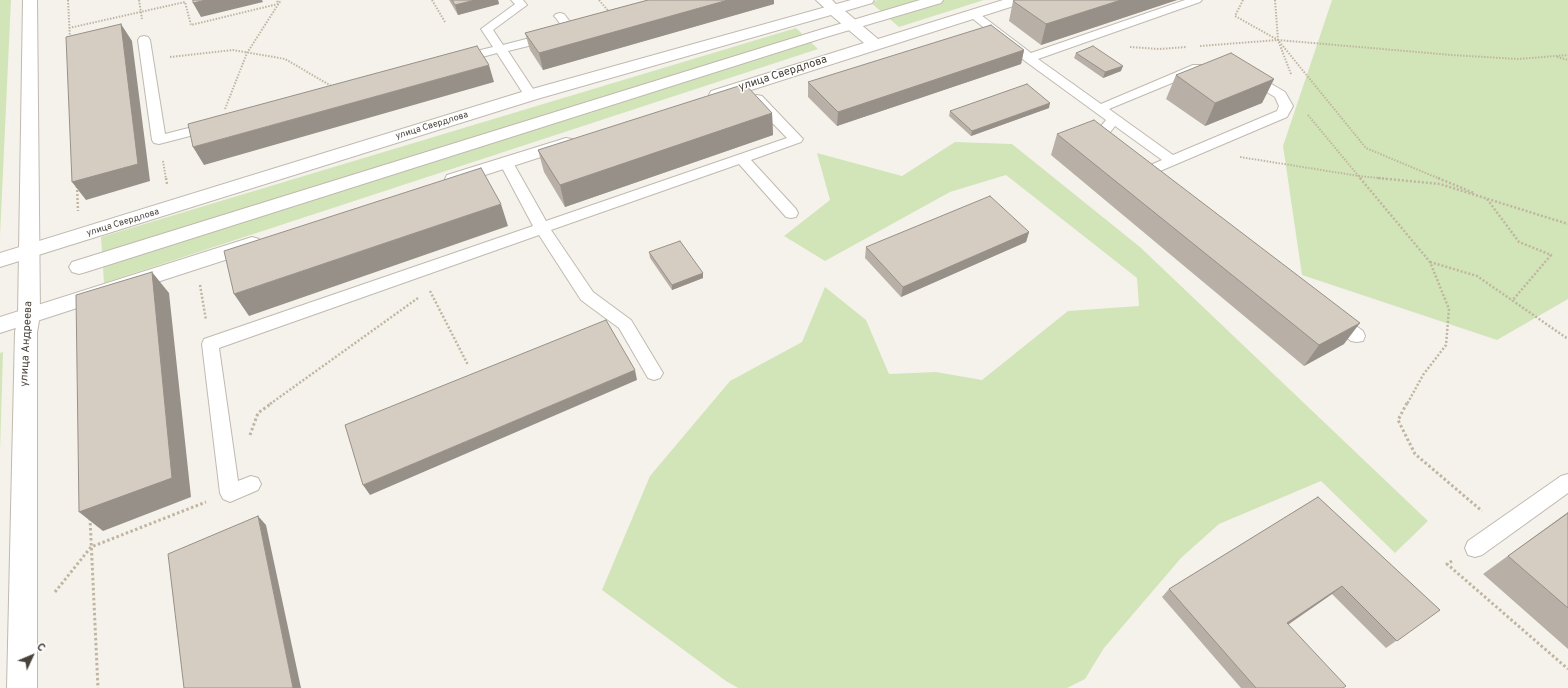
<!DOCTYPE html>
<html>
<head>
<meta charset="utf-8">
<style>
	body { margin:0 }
	#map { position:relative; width:1568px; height:688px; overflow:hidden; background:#f5f2ec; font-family:Overpass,sans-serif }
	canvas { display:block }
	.north { position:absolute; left:12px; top:636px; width:40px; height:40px; -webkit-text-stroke:3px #fff; paint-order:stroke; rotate:46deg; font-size:11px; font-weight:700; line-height:16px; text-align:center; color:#49423a }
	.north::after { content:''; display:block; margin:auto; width:14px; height:18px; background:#49423a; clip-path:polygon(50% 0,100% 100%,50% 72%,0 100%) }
</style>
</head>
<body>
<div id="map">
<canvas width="1568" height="688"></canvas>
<div class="north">С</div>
</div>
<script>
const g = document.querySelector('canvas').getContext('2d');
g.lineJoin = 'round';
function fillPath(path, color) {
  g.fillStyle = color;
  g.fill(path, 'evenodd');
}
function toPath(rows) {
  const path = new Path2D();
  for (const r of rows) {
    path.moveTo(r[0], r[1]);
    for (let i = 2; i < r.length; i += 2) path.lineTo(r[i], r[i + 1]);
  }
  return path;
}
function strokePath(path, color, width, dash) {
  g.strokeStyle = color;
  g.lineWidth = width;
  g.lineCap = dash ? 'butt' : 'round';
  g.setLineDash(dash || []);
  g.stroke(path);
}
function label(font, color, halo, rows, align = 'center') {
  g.font = font + ' Overpass,sans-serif';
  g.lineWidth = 3;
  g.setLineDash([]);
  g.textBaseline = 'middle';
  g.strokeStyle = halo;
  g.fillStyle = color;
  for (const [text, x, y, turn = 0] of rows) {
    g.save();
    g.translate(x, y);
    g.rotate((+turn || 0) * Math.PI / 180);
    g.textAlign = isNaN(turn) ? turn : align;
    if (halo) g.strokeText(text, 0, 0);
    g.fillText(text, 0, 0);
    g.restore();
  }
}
const green = toPath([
	[0,0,11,0,0,236],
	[878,0,984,0,899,27,870,2],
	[1332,0,1568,0,1568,299,1497,340,1302,275,1283,146],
	[796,28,818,49,104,283,101,237],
	[955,142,1012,144,1140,247,1428,521,1395,553,1321,481,1219,524,1181,558,1104,648,1085,679,1067,688,738,688,726,681,602,590,650,476,730,381,802,342,825,287,866,320,889,374,936,372,982,380,1068,311,1139,306,1137,278,1006,175,950,192,825,261,784,236,830,200,817,153,902,176],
	[3,352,0,452,0,353]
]);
const pathFar2 = toPath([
	[68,0,70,39],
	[139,0,142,19],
	[432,0,445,22],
	[599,0,610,13],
	[1243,0,1235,16,1278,40,1366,148,1440,179],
	[1275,0,1278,40,1291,74],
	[69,28,185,2,191,25,278,4,277,0],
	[1200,46,1278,40,1452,55,1518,59,1568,55],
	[1130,47,1159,49,1187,47],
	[170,57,233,50,285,59,333,87],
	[1557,57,1568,60],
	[225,109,247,53,281,0],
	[1308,115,1361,179],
	[1240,157,1359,176,1388,179],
	[163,161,166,179]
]);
const pathFar1 = toPath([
	[166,178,167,184],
	[1360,178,1430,262,1449,309,1446,345,1423,375,1407,404],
	[1378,178,1440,184,1568,224],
	[1438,178,1474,193],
	[77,186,78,211],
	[1487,199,1519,242,1551,255,1512,301],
	[1430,262,1477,276,1568,339],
	[200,285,206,320],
	[430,291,468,365],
	[270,404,418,298]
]);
const path = toPath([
	[1407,403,1398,420,1415,454,1482,511],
	[250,435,258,413,272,403],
	[90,518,98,688],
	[1452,561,1447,564,1568,669],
	[55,592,91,547,206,502]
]);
const service = toPath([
	[511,0,523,0,527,5,493,30,503,45,549,33,553,34,555,37,553,40,508,51,537,95,536,98,531,99,526,98,497,53,460,63,456,62,454,59,456,56,493,47,481,29,515,4,511,0],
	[1185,0,1202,0,1200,2,1038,59,1101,104,1193,65,1201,65,1203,68,1201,71,1109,109,1173,155,1277,111,1279,106,1275,97,1245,79,1243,76,1245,73,1253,73,1285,92,1293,106,1287,117,1146,177,1141,175,1139,172,1141,169,1162,160,1115,126,1108,135,1116,141,1118,144,1116,147,1111,148,1106,147,1095,139,1093,136,1106,120,1025,61,967,14,969,12,973,11,977,12,1031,53,1185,0],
	[560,13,564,14,576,29,578,32,576,35,568,35,556,18,554,16,556,14,560,13],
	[144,36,148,37,150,40,165,134,212,122,217,123,219,126,217,129,159,144,154,143,152,140,138,40,140,37,144,36],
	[757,95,762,96,803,139,801,142,751,160,796,209,798,213,796,217,791,218,786,217,739,164,551,230,593,292,631,320,663,373,660,378,654,380,648,378,619,328,581,300,539,235,219,348,238,481,251,476,258,478,261,484,258,490,230,502,223,499,220,493,202,344,204,339,533,226,499,162,501,159,506,158,511,159,546,221,787,138,752,102,751,99,752,96,757,95],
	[1335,313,1341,315,1363,331,1365,336,1363,341,1357,342,1351,341,1329,323,1327,319,1329,315,1335,313],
	[1568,474,1568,493,1482,555,1475,557,1468,555,1465,548,1468,541,1561,476,1568,474]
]);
const pedestrian = toPath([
	[920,0,943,0,941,3,826,37,86,272,79,274,72,272,69,267,72,262,816,31,920,0]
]);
const minor = toPath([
	[23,0,37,0,40,315,37,332,37,688,7,688,15,332,18,315,23,0],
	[816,0,832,0,842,10,840,13,835,14,830,13,816,0]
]);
const tertiary = toPath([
	[851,0,874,0,872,3,845,11,878,39,1003,0,1025,0,1023,3,723,99,717,100,711,99,709,95,711,91,864,43,831,15,537,99,0,267,0,253,525,91,851,0],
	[566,138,572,139,575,143,572,147,454,185,447,183,445,179,447,175,566,138],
	[252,237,259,239,262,244,259,249,0,333,0,317,252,237]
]);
const wall = toPath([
	[449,0,498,0,499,4,458,15],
	[648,0,774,0,774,4,543,70,530,50,525,33],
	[1177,0,1041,45,1009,21,1013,1],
	[1024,50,1021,64,837,126,808,97,808,82],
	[1076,53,1121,71,1103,78,1074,58],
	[1176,75,1274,79,1262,103,1205,126,1166,99],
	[1049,108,971,136,949,116,950,111],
	[772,113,773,135,565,207,544,172,538,150],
	[1057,134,1344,344,1304,366,1051,155],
	[1029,232,1026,242,901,297,865,258,866,247],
	[649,252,703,278,672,290,650,258],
	[1318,497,1440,610,1386,648,1332,594,1288,625,1343,688,1241,688,1162,597,1169,589],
	[1568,512,1568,649,1483,574]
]);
const shadedWall = toPath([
	[206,0,262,0,263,2,201,17,193,3],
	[475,0,498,0,499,4,458,15,455,5],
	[728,0,774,0,774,4,543,70,539,53],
	[1121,0,1177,0,1041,45,1046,24],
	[121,24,132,41,150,181,86,200,72,182],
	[1024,50,1021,64,837,126,838,112],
	[489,65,494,82,204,165,193,147],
	[1123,66,1121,71,1103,78,1105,72],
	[1274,79,1262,103,1205,126,1215,103],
	[1050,103,1049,108,971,136,972,131],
	[772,113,773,135,565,207,560,185],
	[501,204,508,226,249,316,234,294],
	[1029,232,1026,242,901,297,903,287],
	[152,272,169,293,191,497,103,531,79,512],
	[703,273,703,278,672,290,672,285],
	[1360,323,1344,344,1304,366,1319,345],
	[635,370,637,380,370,495,363,485],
	[258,516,266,525,301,688,293,688],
	[1342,586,1332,594,1278,631,1287,623]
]);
const building = toPath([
	[193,0,206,0,193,3,193,0],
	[452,0,475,0,455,5,452,0],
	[648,0,728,0,539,53,525,33,648,0],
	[1015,0,1121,0,1046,24,1013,1,1015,0],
	[121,24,138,164,72,182,66,37,121,24],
	[991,25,1024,50,838,112,808,82,991,25],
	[477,46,489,65,193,147,188,124,477,46],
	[1093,46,1123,66,1105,72,1076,53,1093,46],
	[1231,53,1274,79,1215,103,1176,75,1231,53],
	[745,84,772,113,560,185,538,150,745,84],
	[1027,84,1050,103,972,131,950,111,1027,84],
	[1094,120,1360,323,1319,345,1057,134,1094,120],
	[481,168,501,204,234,294,224,251,481,168],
	[990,196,1029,232,903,287,866,247,990,196],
	[680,241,703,273,672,285,649,252,680,241],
	[152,272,172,478,79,512,76,295,152,272],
	[606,320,635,370,363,485,345,425,606,320],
	[1318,497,1440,610,1397,641,1342,586,1287,623,1346,686,1343,688,1256,688,1169,589,1318,497],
	[1568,513,1568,608,1508,556,1568,513],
	[258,516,293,688,184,688,168,554,258,516]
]);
const farStreetnames = [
	["улица Свердлова",432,126,-17],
	["улица Свердлова",123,223,-17]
];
const streetNames = [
	["улица Свердлова",783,74,-18],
	["улица Андреева",27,344,-87]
];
fillPath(green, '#d2e5b8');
strokePath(service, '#c0b9af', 2);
strokePath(pedestrian, '#c0b9af', 2);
strokePath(minor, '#c0b9af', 2);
strokePath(tertiary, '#c0b9af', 2);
strokePath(pathFar2, '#c0b5a1', 2, [1.5, 1.5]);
strokePath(pathFar1, '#c0b5a1', 2.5, [2, 2]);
strokePath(path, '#c0b5a1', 3, [2.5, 2.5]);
fillPath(service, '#fff');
fillPath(pedestrian, '#fff');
fillPath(minor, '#fff');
fillPath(tertiary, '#fff');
fillPath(wall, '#b8b0a7');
fillPath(shadedWall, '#969088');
fillPath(building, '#d6cdc2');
strokePath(building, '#969088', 1);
label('9px', '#49423a', '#fff', farStreetnames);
label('11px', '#49423a', '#fff', streetNames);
</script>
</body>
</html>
